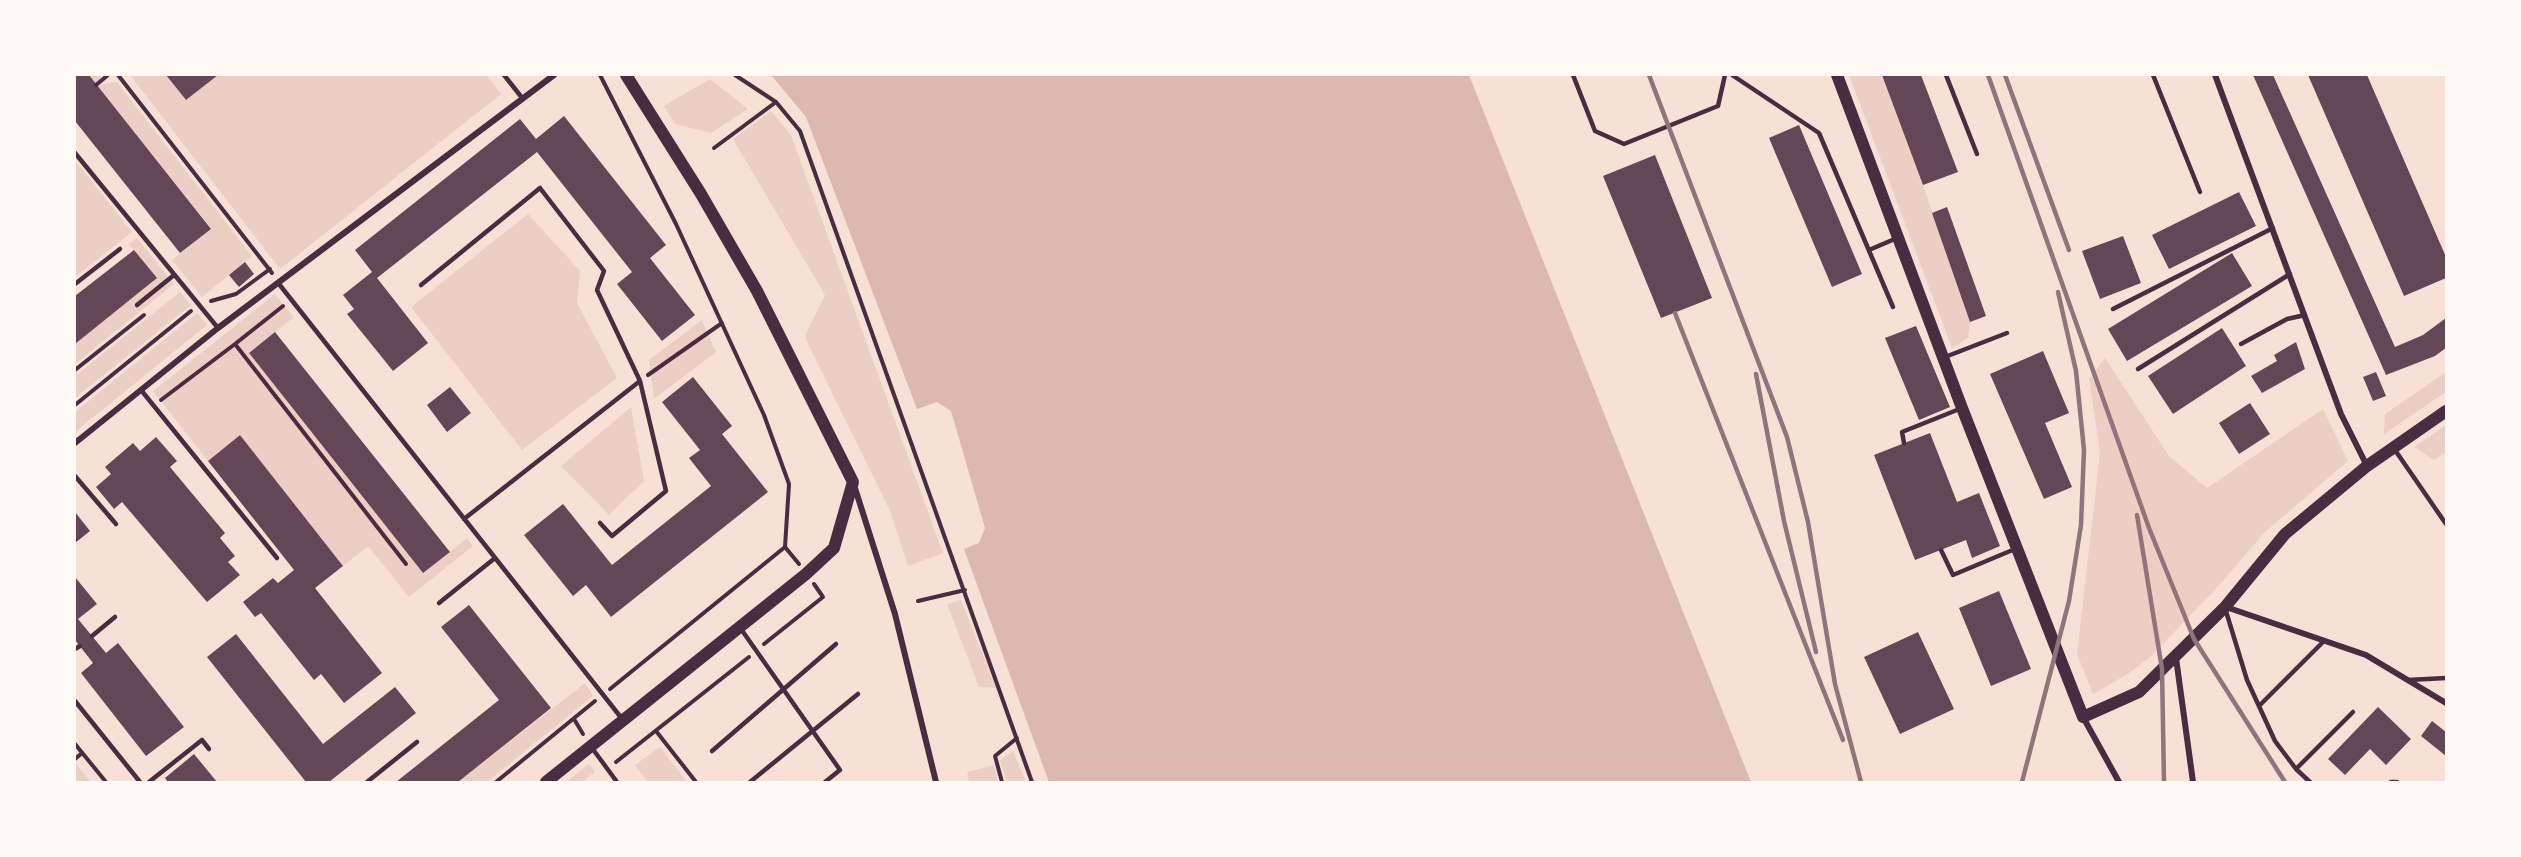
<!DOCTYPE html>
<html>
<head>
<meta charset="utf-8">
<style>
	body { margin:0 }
	#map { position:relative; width:2521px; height:857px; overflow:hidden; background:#f7e1d7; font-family:Inter,sans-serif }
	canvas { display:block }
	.frame { position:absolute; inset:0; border:76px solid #fffaf5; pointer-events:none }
</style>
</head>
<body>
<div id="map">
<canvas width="2521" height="857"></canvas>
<div class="frame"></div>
</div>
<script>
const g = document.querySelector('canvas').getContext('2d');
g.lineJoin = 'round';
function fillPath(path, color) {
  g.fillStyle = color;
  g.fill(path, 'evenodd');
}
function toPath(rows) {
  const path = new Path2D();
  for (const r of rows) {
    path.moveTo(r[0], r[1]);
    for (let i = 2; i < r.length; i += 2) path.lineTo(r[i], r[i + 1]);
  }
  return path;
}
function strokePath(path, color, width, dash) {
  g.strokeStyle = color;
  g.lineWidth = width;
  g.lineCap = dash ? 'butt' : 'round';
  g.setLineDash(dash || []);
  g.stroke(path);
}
const green = toPath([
	[89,75,102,75,97,85,117,82,252,256,202,297,172,260,211,228],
	[130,75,166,75,186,100,218,75,486,75,501,94,280,269],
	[1849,75,1882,75,1923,185,1970,322,1968,338,1952,348],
	[710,79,748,109,711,133,675,124,664,106],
	[771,111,791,135,943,553,908,566,890,511,806,340,806,333,825,295,733,139],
	[75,160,132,232,75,277],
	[528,214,580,271,577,303,617,378,522,450,411,307],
	[137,238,174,284,75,364,75,344,156,279,129,244],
	[180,292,191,305,75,398,75,376],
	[275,294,294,317,249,353,423,573,467,538,473,546,409,597,368,546,343,566,240,435,208,461,153,391],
	[197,313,207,325,75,432,75,412],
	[702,320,716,352,654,399,649,360],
	[2105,358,2169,456,2207,488,2323,409,2348,461,2265,532,2214,591,2149,658,2128,674,2093,694,2077,654,2100,453,2089,379],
	[2446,372,2446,392,2384,434,2385,414],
	[631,407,644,481,609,515,561,466],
	[2446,425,2446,452,2434,460,2414,447],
	[961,600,996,688,979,687,947,604],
	[585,683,593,696,487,782,458,782],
	[660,747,687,782,648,782,635,765],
	[1013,751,1026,782,1007,782,1000,760],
	[75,762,91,782,75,782],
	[589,764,595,772,582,782,566,782],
	[994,765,998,782,969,782,967,772]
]);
const water = toPath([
	[771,75,1469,75,1751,782,1049,782,964,549,979,543,985,528,951,411,937,402,917,409,806,117]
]);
const building = toPath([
	[75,75,89,75,211,229,180,253,75,121],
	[166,75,218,75,186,100],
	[1882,75,1921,75,1958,172,1923,185],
	[2253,75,2273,75,2395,347,2423,335,2446,318,2446,348,2435,356,2386,375],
	[2308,75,2367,75,2446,257,2446,278,2404,296],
	[564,116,666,245,650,258,695,315,662,341,617,284,632,272,537,152,377,278,428,343,393,371,347,314,354,309,343,295,372,272,355,250,520,119,536,139],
	[1799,125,1862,274,1832,287,1769,138],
	[1655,155,1712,298,1661,318,1603,176],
	[2239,192,2256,226,2169,269,2152,235],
	[1947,207,1986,316,1970,322,1932,213],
	[2123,236,2141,283,2100,299,2082,251],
	[134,250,157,278,75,344,75,296],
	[2232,253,2252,286,2127,361,2108,329],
	[245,262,254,274,239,287,229,275],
	[1916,326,1950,407,1919,420,1885,338],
	[2222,328,2246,366,2173,414,2148,376],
	[275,332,450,552,423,573,249,353],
	[2296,342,2305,369,2262,393,2251,376,2277,361,2274,355],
	[2043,351,2069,413,2045,423,2072,487,2044,499,1990,374],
	[2376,372,2386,396,2373,401,2363,377],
	[693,377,732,426,722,434,768,492,611,617,586,585,573,596,524,535,563,504,612,565,711,486,689,458,700,450,662,402],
	[450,387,471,413,447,432,427,405],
	[2250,403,2270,434,2239,454,2219,423],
	[1930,433,1957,502,1979,493,2000,546,1972,558,1966,540,1915,560,1874,455],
	[240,435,343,566,315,588,382,673,344,703,321,674,314,680,261,613,255,617,243,602,273,578,278,583,294,570,208,461],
	[156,437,177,461,170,467,225,533,220,538,235,556,228,562,240,575,207,602,122,502,114,509,96,487,111,474,105,467,133,443,140,451],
	[75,512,90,531,75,543],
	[75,577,97,604,78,619,106,653,118,643,184,727,146,756,81,673,93,663,75,640],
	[1999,591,2031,669,1991,686,1959,608],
	[469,605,551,708,458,782,396,782,499,700,441,627],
	[1918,632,1954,709,1900,734,1864,657],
	[236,634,323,744,395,687,416,713,329,782,306,782,207,657],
	[2378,707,2411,739,2386,765,2370,749,2345,775,2328,759],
	[2432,721,2446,732,2446,756,2421,736],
	[194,754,217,782,168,782,165,778]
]);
const path = toPath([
	[118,75,272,273],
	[600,75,676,224,764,415,789,484,785,547,799,564],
	[735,75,776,102,800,131,1032,782],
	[96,85,108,75],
	[714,148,776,102],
	[211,301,236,294,270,269],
	[283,306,235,344,406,564],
	[75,370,144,315],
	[648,375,722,323],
	[161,400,235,344],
	[75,405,191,311],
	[918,601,965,590],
	[764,644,823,597,814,584],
	[610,689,785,547],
	[574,719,583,734],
	[656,731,696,782],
	[75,744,106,782],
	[75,759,82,753],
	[616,762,749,657],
	[496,782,595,701],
	[1002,782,995,756,1017,738]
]);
const service = toPath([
	[504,75,523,99],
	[1573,75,1595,131,1624,144,1718,106,1725,75],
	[1732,75,1819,133,1893,307],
	[1946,75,1977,154],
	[2153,75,2200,192],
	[75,153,218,328],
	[1869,250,1897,238],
	[75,284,120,249],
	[279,284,623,720],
	[421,285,540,188,604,271,597,290,640,381],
	[137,305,174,275],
	[2113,309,2273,228],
	[2241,344,2287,319,2305,315],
	[1945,357,2007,333],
	[2138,369,2290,274],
	[141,390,277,558],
	[1904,443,1902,432,1962,408],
	[2395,450,2446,524],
	[75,476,116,524],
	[464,519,640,381,666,491,612,536,600,523],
	[1941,550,1953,575,2015,549],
	[439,603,495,558],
	[2225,608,2247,680,2275,741,2296,769,2353,712],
	[741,629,840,770,825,782],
	[92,636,115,617],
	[75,649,80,646],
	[2408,680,2446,678],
	[75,701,140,782],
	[2259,706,2324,641],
	[592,748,617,782],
	[712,751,836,644],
	[2296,769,2310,782],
	[149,782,202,740,209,749],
	[367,782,417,742],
	[750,782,858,694],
	[2391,782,2397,782]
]);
const minor = toPath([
	[2215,75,2341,414,2367,466],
	[75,443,218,328,554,75],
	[854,485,895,614,936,782],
	[2226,607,2366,655,2446,703],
	[2176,658,2193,782],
	[2083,717,2119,782]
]);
const secondary = toPath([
	[1837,75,1962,408,2083,717,2139,692,2225,607,2285,534,2367,466,2446,411],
	[546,782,806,574,834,548,853,482,757,291,701,194,626,75]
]);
const rail = toPath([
	[1649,75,1787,437,1808,522,1835,684,1861,782],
	[1988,75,2149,528,2194,639,2285,782],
	[2005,75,2069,250],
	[1675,313,1843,740],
	[1756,374,1784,521,1816,652],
	[2137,515,2162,669,2164,782],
	[2022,782,2069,601,2081,525,2084,450,2076,371,2058,292]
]);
fillPath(green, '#ebcfc5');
fillPath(water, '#dcb8b0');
fillPath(building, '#644757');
strokePath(path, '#4a2c40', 4);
strokePath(service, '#4a2c40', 4.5);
strokePath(minor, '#4a2c40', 6);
strokePath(secondary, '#4a2c40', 12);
strokePath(rail, '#8f747c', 4.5);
</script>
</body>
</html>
